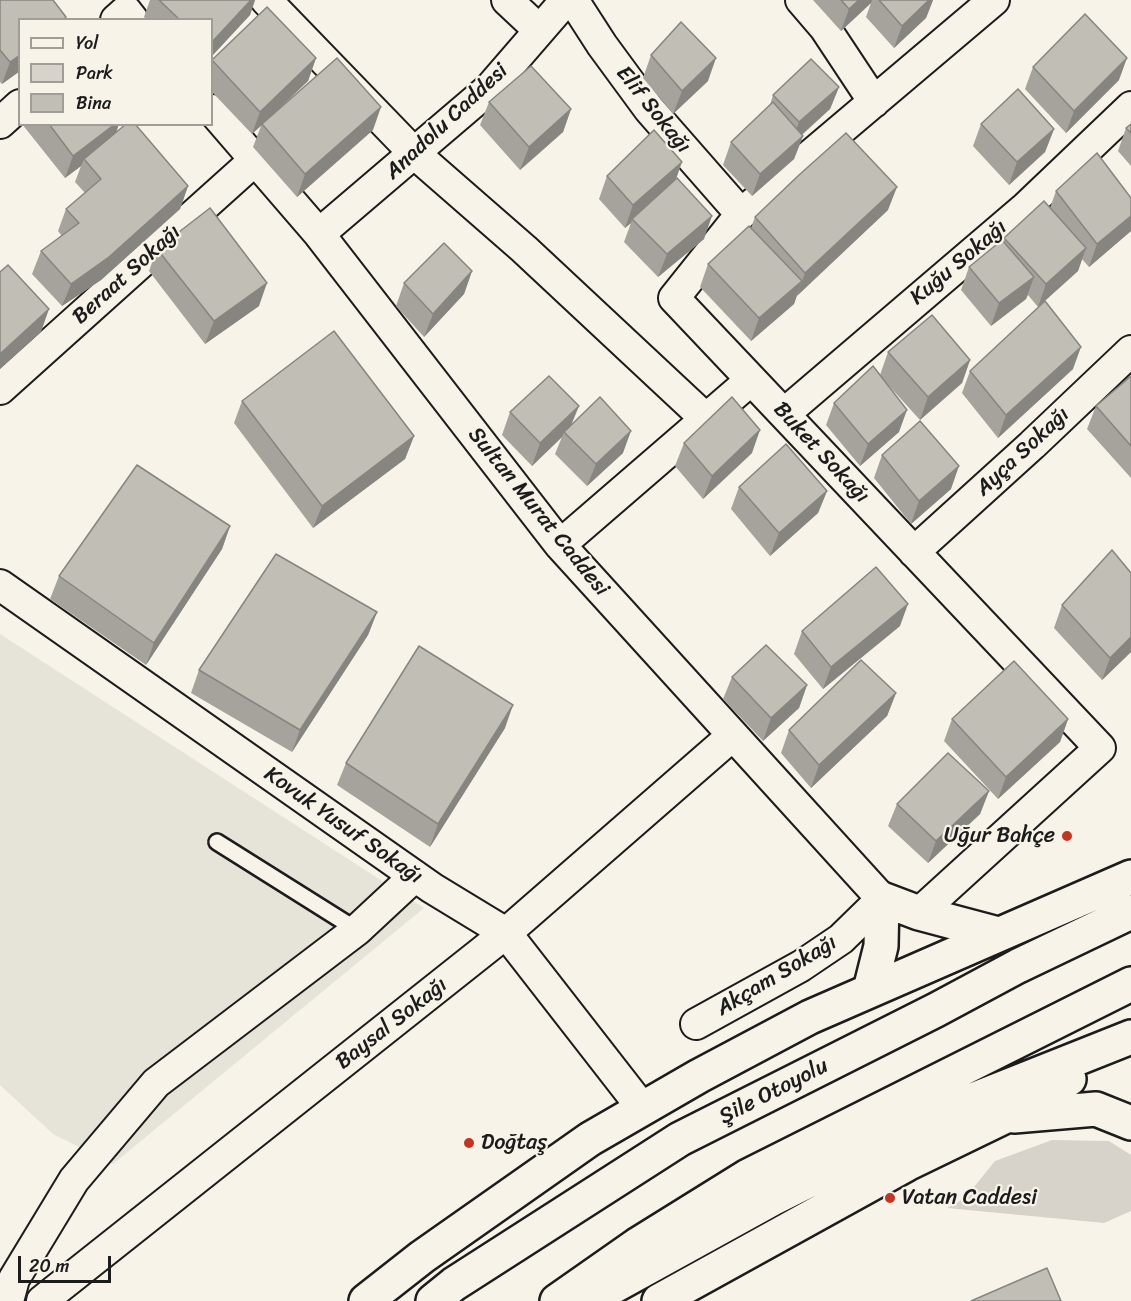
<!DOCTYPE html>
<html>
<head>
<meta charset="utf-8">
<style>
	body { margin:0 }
	#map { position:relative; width:1131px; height:1301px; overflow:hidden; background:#f7f3e8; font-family:Sriracha,sans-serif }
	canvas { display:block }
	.legend { position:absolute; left:18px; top:18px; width:195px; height:108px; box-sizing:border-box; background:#f7f3e8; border:2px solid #9f9d96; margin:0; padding:8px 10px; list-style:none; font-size:18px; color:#1c1c1c }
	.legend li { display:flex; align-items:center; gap:12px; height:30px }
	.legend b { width:30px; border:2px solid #9f9d96 }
	.scale { position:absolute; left:18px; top:1256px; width:93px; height:27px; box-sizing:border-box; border:3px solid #1c1c1c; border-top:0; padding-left:8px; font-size:18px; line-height:21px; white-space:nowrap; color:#1c1c1c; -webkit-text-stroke:4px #f7f3e8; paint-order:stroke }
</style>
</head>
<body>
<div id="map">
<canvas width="1131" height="1301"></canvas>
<ul class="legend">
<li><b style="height:8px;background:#f7f3e8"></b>Yol</li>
<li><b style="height:16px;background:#d7d3cb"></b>Park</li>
<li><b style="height:16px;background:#c0beb5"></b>Bina</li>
</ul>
<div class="scale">20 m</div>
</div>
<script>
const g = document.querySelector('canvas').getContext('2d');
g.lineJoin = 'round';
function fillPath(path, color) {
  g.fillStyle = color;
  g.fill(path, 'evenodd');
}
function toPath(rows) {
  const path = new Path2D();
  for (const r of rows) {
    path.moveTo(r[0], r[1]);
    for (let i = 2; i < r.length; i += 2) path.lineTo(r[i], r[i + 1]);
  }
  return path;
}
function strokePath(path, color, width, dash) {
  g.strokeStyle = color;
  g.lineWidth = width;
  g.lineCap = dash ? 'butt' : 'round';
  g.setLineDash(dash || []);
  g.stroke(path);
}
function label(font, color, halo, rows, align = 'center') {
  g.font = font + ' Sriracha,sans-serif';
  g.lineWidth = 4.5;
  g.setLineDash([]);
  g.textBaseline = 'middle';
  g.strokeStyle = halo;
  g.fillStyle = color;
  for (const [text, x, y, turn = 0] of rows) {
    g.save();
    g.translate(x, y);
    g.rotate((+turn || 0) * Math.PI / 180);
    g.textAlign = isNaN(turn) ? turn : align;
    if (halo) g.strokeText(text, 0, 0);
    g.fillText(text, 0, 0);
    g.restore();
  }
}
const built = toPath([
	[0,634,424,908,113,1164,53,1134,0,1085]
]);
const green = toPath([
	[1052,1140,1109,1141,1131,1155,1131,1211,1104,1223,947,1208,965,1198,995,1161]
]);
const service = toPath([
	[217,842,357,930]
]);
const minor = toPath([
	[266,0,414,153,524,249,706,419],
	[507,0,539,30],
	[573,0,602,45,649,109,741,214],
	[801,0,825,28,874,102],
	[116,20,126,11,133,20],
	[212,110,319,234,560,545,882,899,841,939,801,966,696,1024],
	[0,123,20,105],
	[319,234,489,89,566,0],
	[0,389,255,160],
	[784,414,1024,209,1131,107],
	[560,545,751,380],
	[914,552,1032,445,1131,351],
	[0,585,432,888,506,933,643,1109],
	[919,913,1100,748,674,298,741,214,994,0],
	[8,1301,14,1279,74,1180,156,1083,357,930,415,876],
	[42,1301,506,933,732,736]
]);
const trunk = toPath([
	[870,990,881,946,882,899,919,913,998,934],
	[1014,1116,1096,1109,1131,1123],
	[596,1296,772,1199,955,1107,1131,1037],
	[366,1301,422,1257,590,1139,699,1076,810,1017,1131,877],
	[433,1301,454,1284,680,1139,936,1010,1018,966,1131,912],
	[557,1301,637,1245,748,1176,1131,984],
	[659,1301,907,1164,1006,1116,1069,1079]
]);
const wall = toPath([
	[0,0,66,17,65,20,20,20,20,71,2,84,0,82],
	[150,0,255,0,250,15,212,56,212,20,147,20,144,17],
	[813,0,933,0,926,18,894,48,866,17,871,3,841,31],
	[651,55,708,81,673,114,643,78],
	[316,58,308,81,276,112,373,130,297,197,253,147,261,126,252,134,212,92,212,60],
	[1033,67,1119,80,1066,133,1025,89],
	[839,87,830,109,802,135,803,136,794,159,752,196,723,165,731,142,770,105,773,95],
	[489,102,571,109,563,132,520,170,480,125],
	[22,124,119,124,116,133,188,186,180,209,101,280,62,306,32,274,41,251,62,236,58,231,66,209,85,193,75,182,81,166,65,178],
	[981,124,1054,129,1045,152,1009,185,973,146],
	[1131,124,1131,166,1118,151,1126,128],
	[607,176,676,179,704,239,658,277,624,242,631,223,625,228,599,199],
	[1056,191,1131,198,1131,231,1089,267,1082,259,1078,271,1038,307,1028,295,1026,299,991,326,961,290,969,267,1003,241,1004,238,1050,208],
	[888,210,797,295,794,304,751,341,700,287,708,264,751,228,755,217],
	[157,249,259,306,205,344,149,271],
	[472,271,464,294,424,337,396,306,404,283],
	[888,352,970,360,962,383,920,420,881,377,899,432,860,466,826,425,834,403,880,375],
	[1073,369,998,438,962,393,970,371],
	[1131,376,1131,478,1087,429,1096,406],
	[242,401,414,436,405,459,313,528,234,423],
	[510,412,572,424,623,453,587,486,555,454,562,437,532,466,502,435],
	[684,443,752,453,703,499,675,466],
	[882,455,951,489,911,524,874,478],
	[739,487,827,491,818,513,770,556,731,509],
	[230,526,222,549,146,665,50,599,59,576],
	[1062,605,1131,652,1102,680,1054,628],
	[377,612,368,635,292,752,191,693,199,670],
	[900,626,823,689,794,654,802,631],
	[732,677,807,685,799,708,763,741,723,699],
	[896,693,887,716,811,788,781,753,789,730],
	[952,719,1068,719,1060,742,998,799,944,741],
	[505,728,430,847,337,785,346,763],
	[989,791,980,814,928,863,888,826,897,804]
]);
const shadedWall = toPath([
	[251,0,255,0,250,15,212,56,212,42],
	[859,0,872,0,871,3,841,31,849,9],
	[929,0,933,0,926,18,894,48,902,26],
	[20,55,20,71,2,84,10,62],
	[316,58,308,81,252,134,260,112],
	[716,58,708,81,673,114,682,91],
	[1127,58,1119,80,1066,133,1074,111],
	[839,87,830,109,790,145,799,122],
	[381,107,373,130,297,197,305,174],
	[571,109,563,132,520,170,529,147],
	[115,124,119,124,112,143,84,159,81,166,65,178,73,156],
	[1054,129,1045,152,1009,185,1017,162],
	[803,136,794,159,752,196,760,174],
	[682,162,674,185,632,219,631,223,625,228,633,205],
	[188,186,180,209,101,280,62,306,71,284],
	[897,187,888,210,797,296,805,273],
	[712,216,704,239,658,277,667,254],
	[1131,216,1131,231,1089,267,1097,244],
	[1086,248,1078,271,1038,307,1046,284],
	[472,271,464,294,424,337,433,314],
	[1034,277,1026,299,991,326,999,303],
	[802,281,794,304,751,341,759,318],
	[267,283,259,306,205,344,214,321],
	[49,309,41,332,0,369,0,354],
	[1081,347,1073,369,998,438,1006,415],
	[970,360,962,383,920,420,928,397],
	[579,406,570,428,564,432,562,437,532,466,540,443],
	[907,410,899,432,860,466,868,444],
	[760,430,752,453,703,499,712,476],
	[631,431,623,453,587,486,596,464],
	[414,436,405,459,313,528,322,506],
	[959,466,951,489,911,524,919,501],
	[827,491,818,513,770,556,779,533],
	[230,526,222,549,146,665,154,643],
	[908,604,900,626,823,689,831,667],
	[377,612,368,635,292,752,300,730],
	[1131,637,1131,652,1102,680,1110,658],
	[807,685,799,708,763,741,771,718],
	[896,693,887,716,811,788,819,765],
	[513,705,505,728,430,847,438,824],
	[1068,719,1060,742,998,799,1006,777],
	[989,791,980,814,928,863,936,841]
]);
const building = toPath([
	[0,0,53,0,66,17,63,20,20,20,20,55,10,62,0,50,0,0],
	[159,0,251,0,212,42,212,20,180,20,159,0],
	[841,0,859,0,849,9,841,0],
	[879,0,929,0,902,26,879,0],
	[267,7,316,58,260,112,212,60,267,7],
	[1085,14,1127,58,1074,111,1033,67,1085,14],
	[681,22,716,58,682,91,651,55,681,22],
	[337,58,381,107,305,174,262,124,337,58],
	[811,59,839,87,799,122,773,95,811,59],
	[531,66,571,109,529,147,489,102,531,66],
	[1018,89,1054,129,1017,162,981,124,1018,89],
	[773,102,803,136,760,174,731,142,773,102],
	[49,124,115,124,73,156,49,124],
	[126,124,135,124,188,186,109,257,71,284,41,251,79,223,66,209,101,179,84,159,126,124],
	[1131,124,1131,133,1126,128,1131,124],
	[654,130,682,162,633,205,607,176,654,130],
	[846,133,897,187,805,273,755,217,799,175,846,133],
	[1097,153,1131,198,1131,216,1097,244,1056,191,1097,153],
	[677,178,712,216,667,254,632,219,677,178],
	[1044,201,1086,248,1046,284,1004,238,1044,201],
	[210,208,267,283,214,321,157,249,210,208],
	[749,226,802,281,759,318,708,264,749,226],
	[1002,240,1034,277,999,303,969,267,1002,240],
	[444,243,472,271,433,314,404,283,444,243],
	[8,265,49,309,0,354,0,272,8,265],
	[1045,301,1081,347,1006,415,970,371,1045,301],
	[932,315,970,360,928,397,888,352,932,315],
	[334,331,414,436,322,506,242,401,334,331],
	[873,366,907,410,868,444,834,403,873,366],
	[549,376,579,406,540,443,510,412,549,376],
	[1131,376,1131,446,1096,406,1131,376],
	[600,397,631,431,596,464,564,432,600,397],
	[732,397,760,430,712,476,684,443,732,397],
	[920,421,959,466,919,501,882,455,920,421],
	[786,444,827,491,779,533,739,487,786,444],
	[137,465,230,526,154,643,59,576,137,465],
	[1112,550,1131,573,1131,637,1110,658,1062,605,1112,550],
	[276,554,377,612,300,730,199,670,276,554],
	[876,567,908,604,831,667,802,631,876,567],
	[766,645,807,685,771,718,732,677,766,645],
	[419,646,513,705,438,824,346,763,419,646],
	[861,660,896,693,819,765,789,730,861,660],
	[1014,661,1068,719,1006,777,952,719,1014,661],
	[948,753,989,791,936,841,897,804,948,753],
	[1047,1268,1061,1301,971,1301,1047,1268]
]);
const markers = [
	[1067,836,6,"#c8321e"],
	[469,1143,6,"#c8321e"],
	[890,1198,6,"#c8321e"]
];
const streetNames = [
	["Elif Sokağı",653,110,51],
	["Anadolu Caddesi",447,122,-43],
	["Kuğu Sokağı",959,263,-40],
	["Beraat Sokağı",127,275,-42],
	["Ayça Sokağı",1023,452,-43],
	["Buket Sokağı",821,453,47],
	["Sultan Murat Caddesi",538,512,51],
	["Kovuk Yusuf Sokağı",343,826,35],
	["Akçam Sokağı",777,976,-31],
	["Baysal Sokağı",392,1024,-38],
	["Şile Otoyolu",774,1092,-27]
];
const poiNames = [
	["Uğur Bahçe",1055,836,"right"],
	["Doğtaş",481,1143],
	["Vatan Caddesi",902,1198]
];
fillPath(built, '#e6e3d9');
fillPath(green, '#d7d3cb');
strokePath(service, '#1c1c1c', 20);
strokePath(minor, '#1c1c1c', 34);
strokePath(trunk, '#1c1c1c', 38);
strokePath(service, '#f7f3e8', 15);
strokePath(minor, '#f7f3e8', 30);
strokePath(trunk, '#f7f3e8', 33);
fillPath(wall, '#a5a39c');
fillPath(shadedWall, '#86857f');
fillPath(building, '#c0beb5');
strokePath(building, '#86857f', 1.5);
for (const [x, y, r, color] of markers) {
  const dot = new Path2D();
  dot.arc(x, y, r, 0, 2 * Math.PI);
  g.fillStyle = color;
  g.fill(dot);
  strokePath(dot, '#f7f3e8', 2);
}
label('22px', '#1c1c1c', '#f7f3e8', streetNames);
label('22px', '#1c1c1c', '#f7f3e8', poiNames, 'left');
</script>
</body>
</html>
